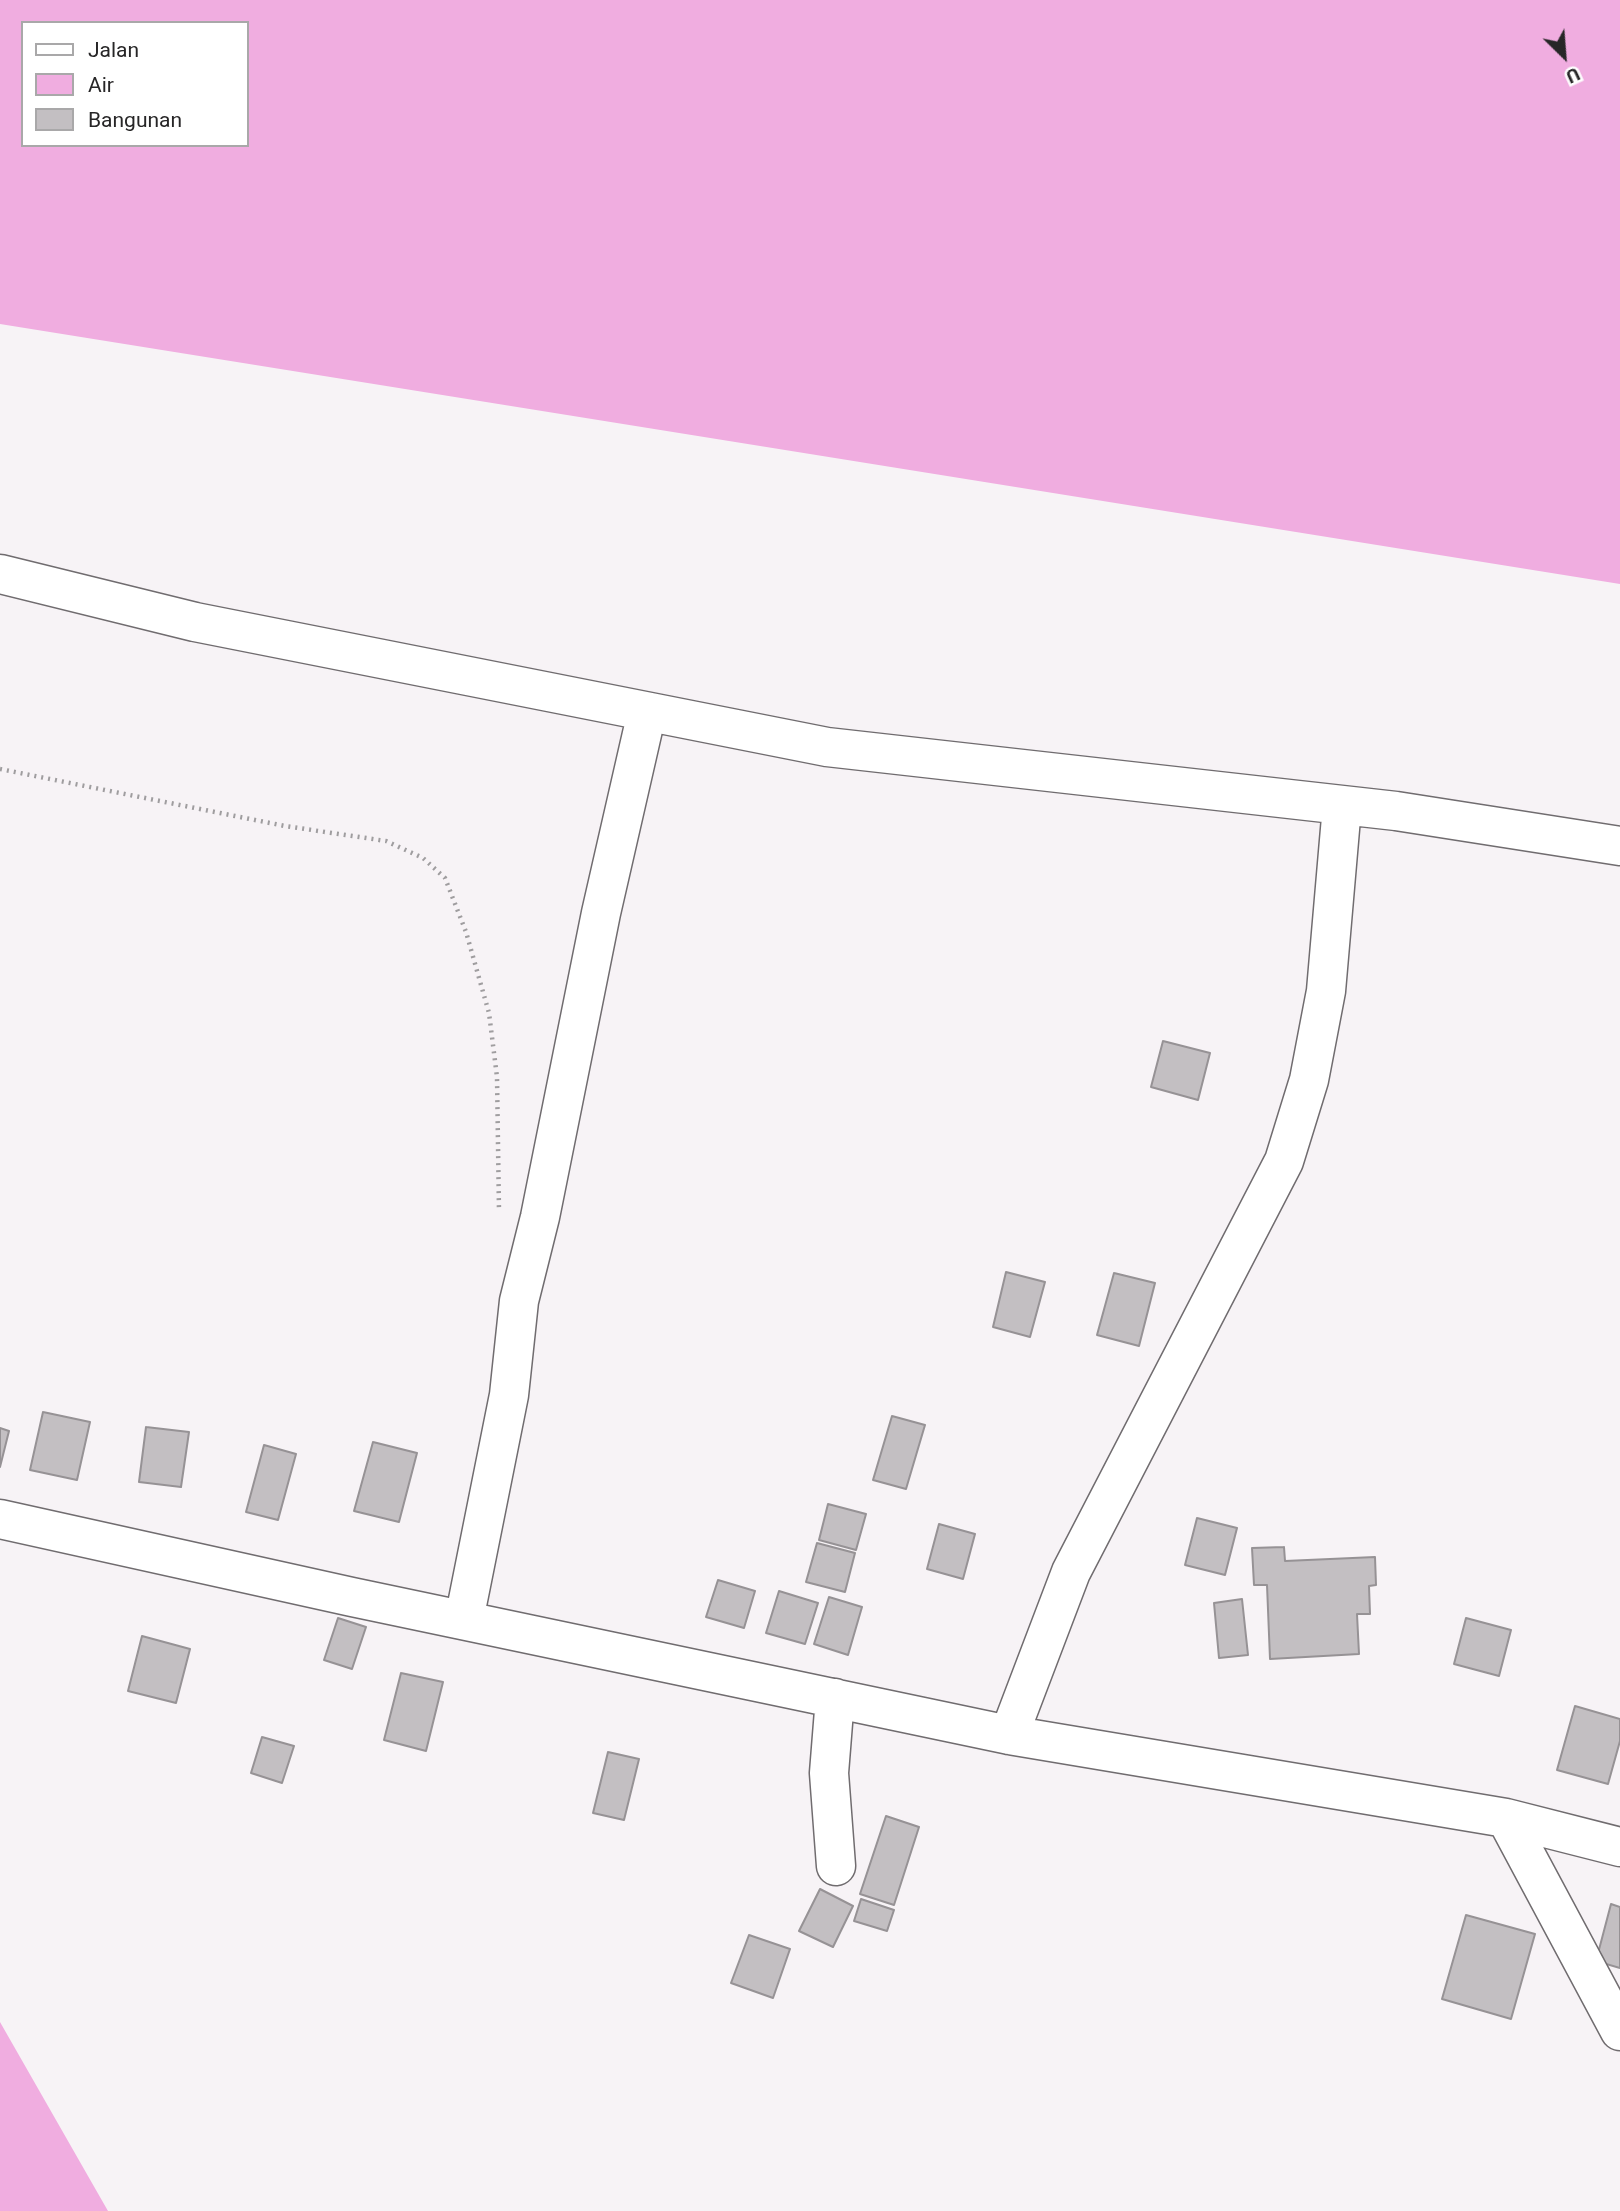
<!DOCTYPE html>
<html>
<head>
<meta charset="utf-8">
<style>
	body { margin:0 }
	#map { position:relative; width:1620px; height:2211px; overflow:hidden; background:#f7f3f6; font-family:Roboto,sans-serif }
	canvas { display:block }
	.legend { position:absolute; left:21px; top:21px; width:228px; height:126px; box-sizing:border-box; background:#fff; border:2px solid #a9a8a9; margin:0; padding:9px 12px; list-style:none; font-size:21px; color:#272627 }
	.legend li { display:flex; align-items:center; gap:14px; height:35px }
	.legend b { width:35px; border:2px solid #a9a8a9 }
	.north { position:absolute; left:1529px; top:21px; width:70px; height:70px; -webkit-text-stroke:5px #fff; paint-order:stroke; rotate:155deg; font-size:19px; font-weight:700; line-height:28px; text-align:center; color:#272627 }
	.north::after { content:''; display:block; margin:auto; width:24px; height:32px; background:#272627; clip-path:polygon(50% 0,100% 100%,50% 72%,0 100%) }
</style>
</head>
<body>
<div id="map">
<canvas width="1620" height="2211"></canvas>
<ul class="legend">
<li><b style="height:9px;background:#fff"></b>Jalan</li>
<li><b style="height:19px;background:#f0ade0"></b>Air</li>
<li><b style="height:19px;background:#c3bfc2"></b>Bangunan</li>
</ul>
<div class="north">U</div>
</div>
<script>
const g = document.querySelector('canvas').getContext('2d');
g.lineJoin = 'round';
function fillPath(path, color) {
  g.fillStyle = color;
  g.fill(path, 'evenodd');
}
function toPath(rows) {
  const path = new Path2D();
  for (const r of rows) {
    path.moveTo(r[0], r[1]);
    for (let i = 2; i < r.length; i += 2) path.lineTo(r[i], r[i + 1]);
  }
  return path;
}
function strokePath(path, color, width, dash) {
  g.strokeStyle = color;
  g.lineWidth = width;
  g.lineCap = dash ? 'butt' : 'round';
  g.setLineDash(dash || []);
  g.stroke(path);
}
const water = toPath([
	[0,0,1620,0,1620,584,0,324],
	[23,23,247,23,247,145,23,145],
	[0,2022,108,2211,0,2211]
]);
const building = toPath([
	[1163,1041,1210,1053,1198,1100,1151,1087,1163,1041],
	[1006,1272,1045,1282,1030,1337,993,1327,1006,1272],
	[1114,1273,1155,1283,1139,1346,1097,1335,1114,1273],
	[43,1412,90,1422,77,1480,30,1470,43,1412],
	[892,1416,925,1425,906,1489,873,1480,892,1416],
	[146,1427,189,1432,181,1487,139,1482,146,1427],
	[0,1428,9,1431,0,1467,0,1428],
	[373,1442,417,1453,399,1522,354,1511,373,1442],
	[264,1445,296,1454,278,1520,246,1512,264,1445],
	[828,1504,866,1514,856,1550,819,1540,828,1504],
	[1197,1518,1237,1528,1225,1575,1185,1565,1197,1518],
	[939,1524,975,1534,963,1579,927,1569,939,1524],
	[817,1543,855,1553,845,1592,806,1582,817,1543],
	[1284,1547,1285,1561,1375,1557,1376,1585,1369,1586,1370,1614,1357,1614,1359,1654,1270,1659,1267,1585,1254,1585,1252,1548,1284,1547],
	[718,1580,755,1591,744,1628,706,1617,718,1580],
	[779,1591,818,1603,805,1644,766,1633,779,1591],
	[829,1597,862,1607,848,1655,814,1644,829,1597],
	[1242,1599,1248,1655,1219,1658,1214,1603,1242,1599],
	[338,1618,366,1627,352,1669,324,1660,338,1618],
	[1466,1618,1511,1630,1499,1676,1454,1664,1466,1618],
	[142,1636,190,1649,176,1703,128,1691,142,1636],
	[401,1673,443,1682,426,1751,384,1740,401,1673],
	[1575,1706,1620,1719,1620,1741,1608,1784,1557,1770,1575,1706],
	[262,1737,294,1746,282,1783,251,1773,262,1737],
	[608,1752,639,1759,624,1820,593,1813,608,1752],
	[886,1816,919,1827,894,1905,860,1894,886,1816],
	[820,1889,853,1906,833,1947,799,1931,820,1889],
	[861,1899,894,1910,887,1931,854,1921,861,1899],
	[1611,1904,1620,1907,1620,1968,1596,1961,1611,1904],
	[1466,1915,1535,1934,1511,2019,1442,1999,1466,1915],
	[749,1935,790,1949,773,1998,731,1983,749,1935]
]);
const path = toPath([
	[0,769,285,826,386,841,423,858,445,878,466,932,489,1013,497,1077,499,1212]
]);
const minor = toPath([
	[0,574,195,622,827,747,1396,811,1620,846],
	[0,1519,352,1597,1009,1735,1506,1818,1620,1847],
	[464,1620,509,1395,519,1301,540,1217,601,913,647,712],
	[835,1698,829,1773,836,1866],
	[1009,1735,1071,1572,1284,1161,1309,1080,1326,991,1342,806],
	[1506,1818,1620,2031]
]);
fillPath(water, '#f0ade0');
fillPath(building, '#c3bfc2');
strokePath(building, '#969295', 2);
strokePath(minor, '#706c6f', 41);
strokePath(path, '#9f9d9f', 4.5, [2, 5]);
strokePath(minor, '#fff', 38);
</script>
</body>
</html>
